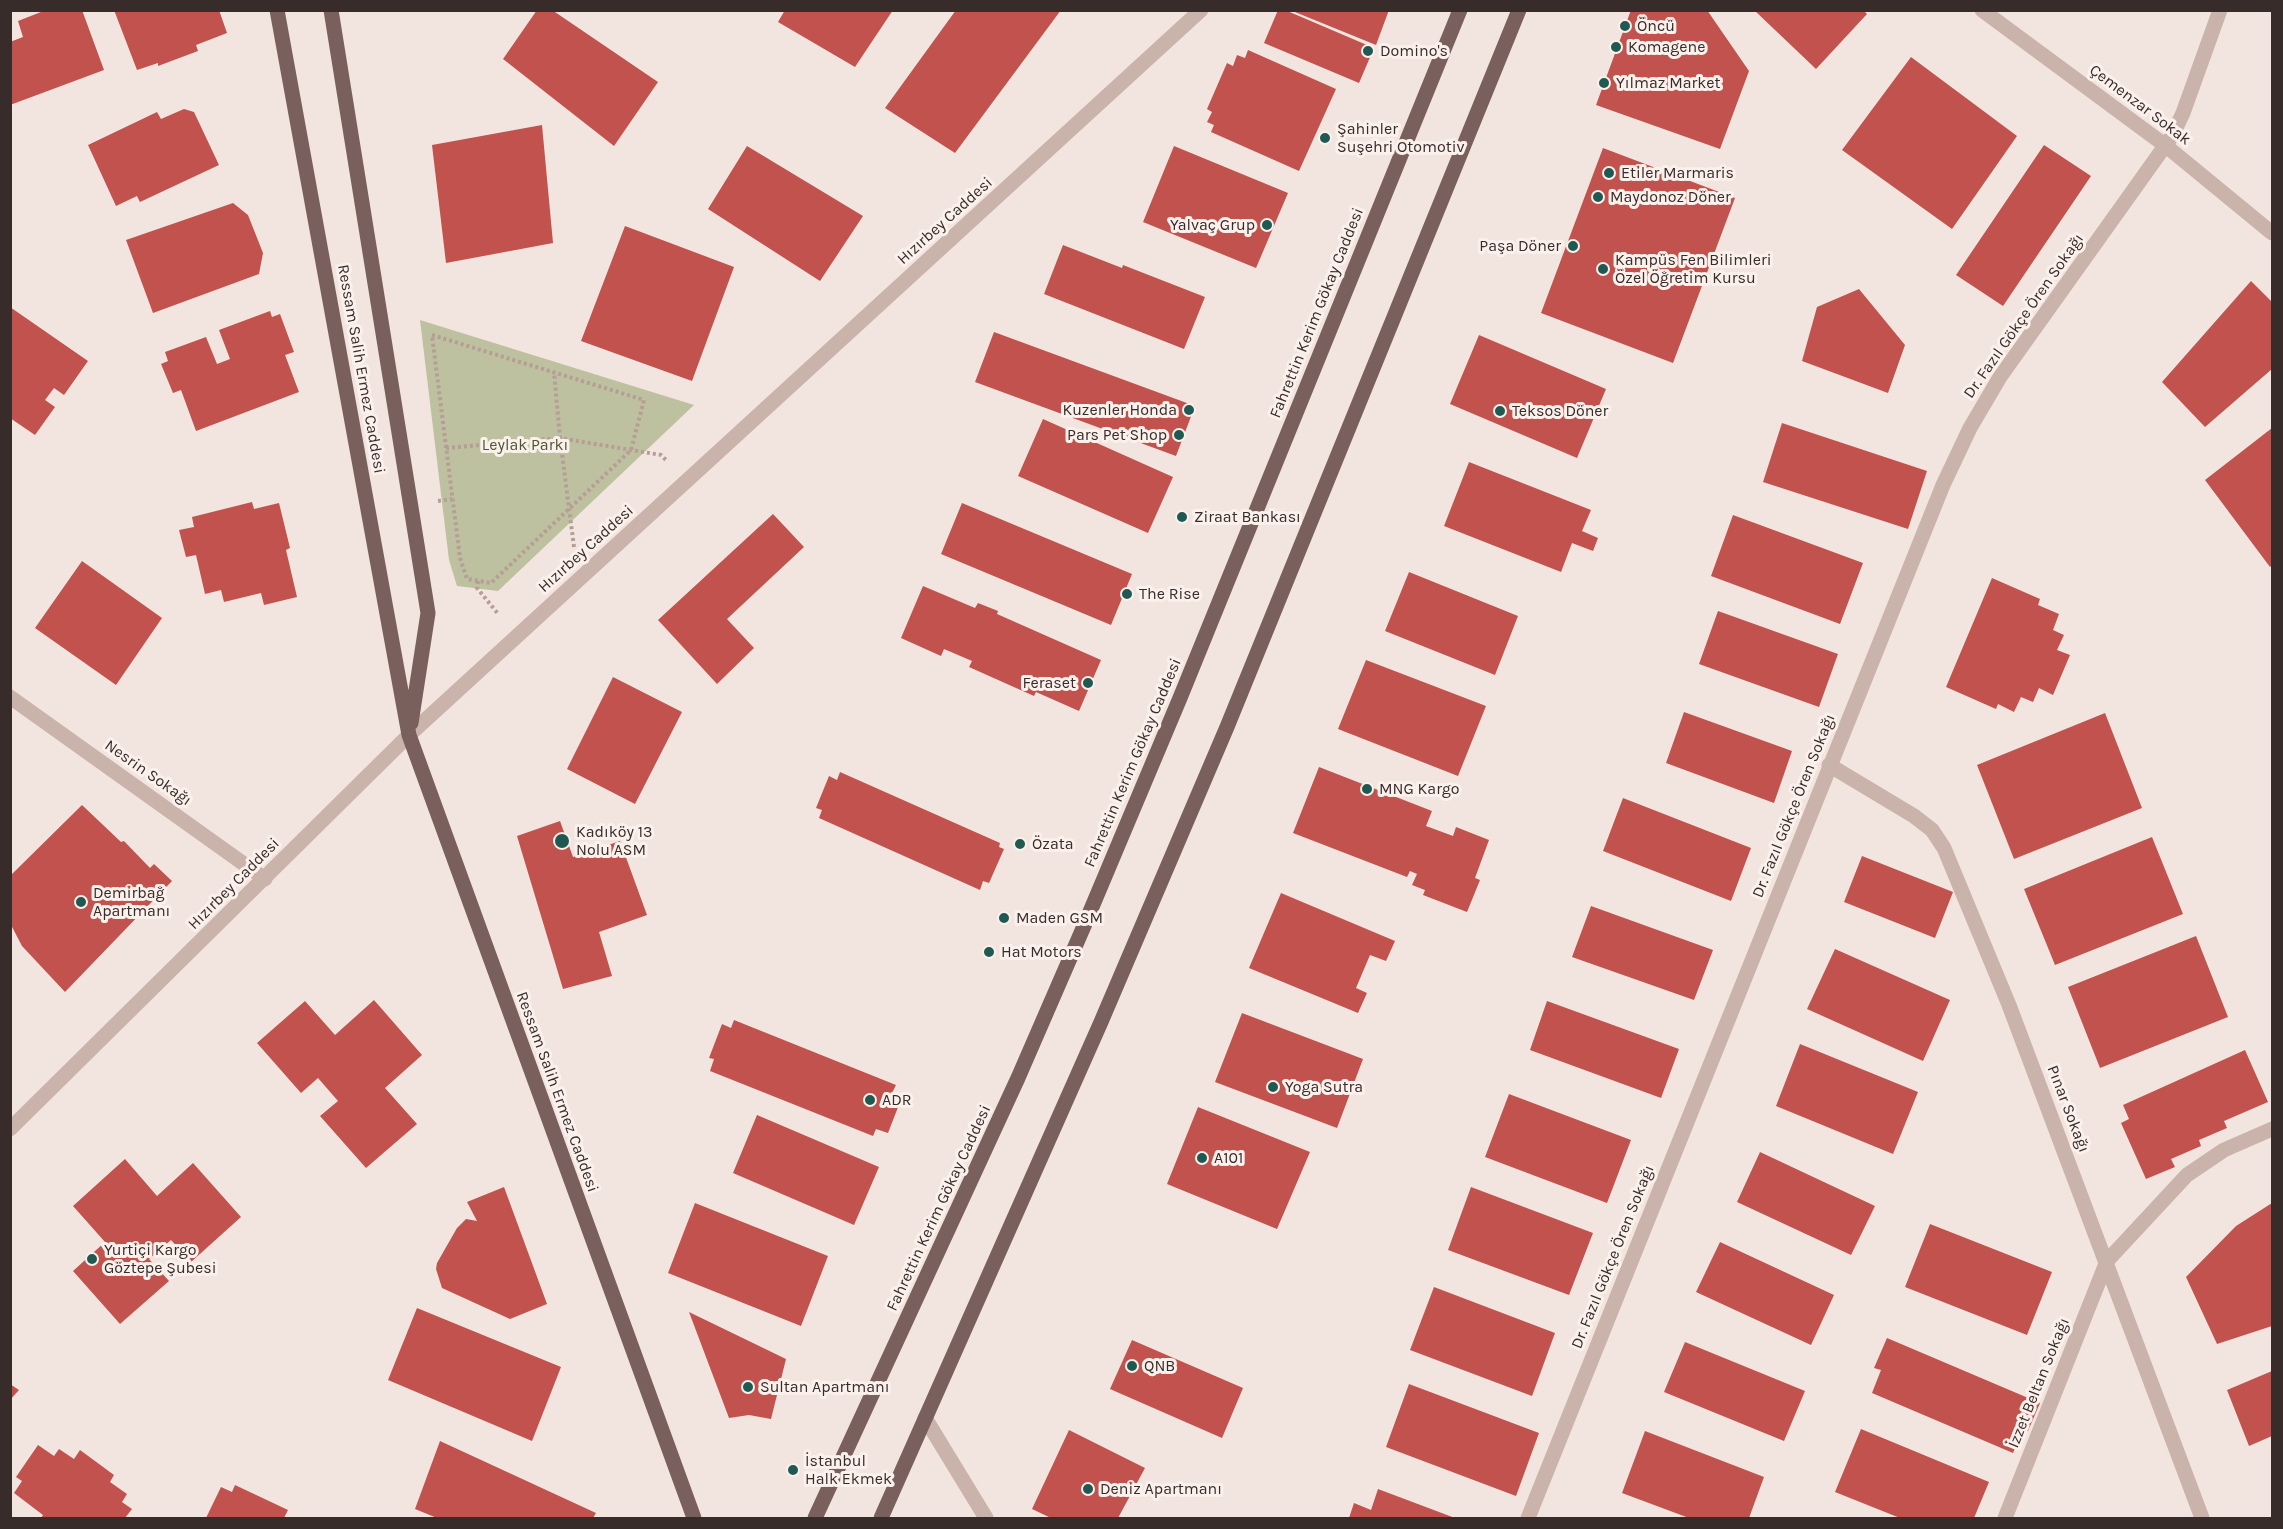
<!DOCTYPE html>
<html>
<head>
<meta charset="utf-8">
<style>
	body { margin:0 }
	#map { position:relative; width:2283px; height:1529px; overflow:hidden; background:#f2e5df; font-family:Karla,sans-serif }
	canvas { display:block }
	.frame { position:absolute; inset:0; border:12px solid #382c2a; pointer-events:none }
</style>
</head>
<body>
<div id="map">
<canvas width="2283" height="1529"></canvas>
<div class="frame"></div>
</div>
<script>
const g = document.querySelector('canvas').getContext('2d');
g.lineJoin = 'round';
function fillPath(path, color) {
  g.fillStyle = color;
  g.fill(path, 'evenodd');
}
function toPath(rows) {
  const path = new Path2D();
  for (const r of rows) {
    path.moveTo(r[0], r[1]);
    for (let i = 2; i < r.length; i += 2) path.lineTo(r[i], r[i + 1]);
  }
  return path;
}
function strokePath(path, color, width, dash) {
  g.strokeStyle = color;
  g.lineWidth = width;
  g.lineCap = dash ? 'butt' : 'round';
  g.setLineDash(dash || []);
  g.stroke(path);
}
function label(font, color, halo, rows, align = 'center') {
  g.font = font + ' Karla,sans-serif';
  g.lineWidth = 6;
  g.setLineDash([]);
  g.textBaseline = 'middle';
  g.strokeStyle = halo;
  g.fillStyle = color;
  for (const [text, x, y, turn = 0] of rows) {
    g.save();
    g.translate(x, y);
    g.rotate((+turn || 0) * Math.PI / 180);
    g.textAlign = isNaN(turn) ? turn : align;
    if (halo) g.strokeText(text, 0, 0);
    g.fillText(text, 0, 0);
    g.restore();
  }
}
const green = toPath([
	[420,320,694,405,498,591,457,586,449,560]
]);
const building = toPath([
	[46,10,82,10,104,70,10,105,10,42,23,37,18,21],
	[114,10,219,10,227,33,196,45,198,51,158,66,158,63,137,70],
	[537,10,552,10,658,82,614,146,503,59],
	[785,10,893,10,855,67,778,22],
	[956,10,1061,10,955,153,885,108],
	[1278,10,1285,10,1374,48,1359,83,1264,43],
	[1290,10,1389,10,1376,45],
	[1631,10,1707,10,1749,71,1720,149,1596,105],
	[1754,10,1863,10,1867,14,1816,69],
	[1248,50,1336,89,1299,171,1211,132,1214,125,1207,122,1212,112,1207,109,1227,63,1233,66,1237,55,1245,58],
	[1911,57,2017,136,1952,229,1842,150],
	[184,109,194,112,219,165,140,202,137,196,116,206,88,145,157,112,161,119],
	[542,125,553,243,446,263,432,145],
	[2044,145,2091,176,2003,306,1956,275],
	[747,146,863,216,820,281,708,209],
	[1174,146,1288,193,1256,268,1143,222],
	[1603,148,1735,198,1673,363,1541,313],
	[233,203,248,215,263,253,259,274,153,313,126,240],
	[625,226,734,267,692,381,581,341],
	[1063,245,1122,268,1123,265,1205,297,1184,349,1044,294],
	[2251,281,2272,302,2272,369,2205,427,2162,382],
	[1859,289,1905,345,1888,393,1802,361,1817,307],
	[10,307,88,361,64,395,54,388,45,400,55,407,35,435,10,418],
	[270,311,272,317,280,314,294,352,285,355,299,392,196,431,181,390,173,393,161,364,168,361,165,352,206,337,217,364,230,359,219,330],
	[994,332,1195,406,1176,456,975,382],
	[1479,335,1606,389,1577,458,1450,404],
	[1043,419,1173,477,1148,533,1018,476],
	[1782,423,1927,471,1908,529,1763,482],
	[2272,428,2272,565,2270,567,2205,480],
	[1469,462,1591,510,1582,531,1598,538,1593,551,1572,543,1561,572,1444,526],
	[252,502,254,509,279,503,290,548,286,550,297,597,264,605,261,593,224,602,221,590,205,594,196,555,186,557,179,530,194,527,192,517],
	[962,503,1132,574,1111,625,941,554],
	[773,514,804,547,727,619,754,648,717,684,658,620],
	[1733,515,1863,563,1840,624,1711,576],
	[82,561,162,618,116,685,35,628],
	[1409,572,1518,616,1495,675,1385,631],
	[1992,578,2040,599,2038,605,2059,614,2053,630,2064,635,2057,650,2070,655,2053,695,2039,688,2033,702,2021,697,2014,712,1998,704,1996,709,1946,687],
	[923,586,975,608,978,603,998,611,997,614,1101,660,1079,711,1036,692,1034,696,969,667,972,661,944,649,941,656,901,638],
	[1718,611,1838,654,1819,707,1699,664],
	[1366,660,1486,706,1458,776,1338,729],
	[613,677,682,712,635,804,567,769],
	[1684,712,1792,751,1774,803,1666,763],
	[2105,713,2142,808,2014,859,1977,765],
	[1319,767,1432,811,1426,826,1453,836,1456,827,1489,840,1475,878,1480,880,1467,912,1423,895,1425,890,1412,885,1417,874,1410,871,1407,877,1293,833],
	[840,772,1000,843,999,847,1004,849,989,883,983,881,980,890,819,818,822,810,816,808,829,776,837,780],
	[1623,798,1751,848,1731,901,1603,851],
	[82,805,121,842,124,841,150,868,154,864,172,881,65,992,22,946,10,923,10,876],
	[560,821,573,857,620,841,647,915,599,932,612,976,563,989,517,836],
	[2152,837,2183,914,2055,965,2024,889],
	[1862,856,1953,892,1935,938,1844,902],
	[1281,893,1395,941,1386,961,1370,955,1356,988,1367,993,1358,1013,1249,968],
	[1591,906,1713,950,1694,1000,1572,957],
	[2196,936,2228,1017,2100,1068,2068,987],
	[1835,949,1950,1000,1923,1061,1807,1009],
	[374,1000,422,1055,385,1088,417,1124,366,1168,320,1116,338,1101,318,1078,301,1093,257,1043,305,1001,335,1035],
	[1547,1001,1679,1049,1661,1098,1530,1050],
	[1242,1013,1363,1059,1337,1128,1215,1082],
	[734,1020,896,1085,892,1093,902,1097,888,1133,876,1129,873,1136,710,1071,714,1059,709,1058,722,1024,731,1028],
	[1800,1044,1918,1092,1893,1154,1776,1106],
	[2245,1050,2268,1102,2224,1121,2227,1128,2199,1140,2201,1146,2171,1159,2175,1167,2146,1179,2121,1123,2129,1119,2123,1105],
	[1509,1094,1631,1140,1607,1203,1485,1157],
	[1198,1107,1310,1152,1277,1229,1167,1184],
	[757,1115,879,1167,854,1225,733,1173],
	[1760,1152,1875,1206,1851,1255,1737,1202],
	[125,1159,157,1196,193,1163,241,1217,191,1262,171,1240,149,1259,169,1281,120,1324,73,1271,105,1242,73,1206],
	[504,1187,547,1304,510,1319,442,1288,436,1269,437,1263,457,1228,466,1219,477,1221,467,1202],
	[1471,1187,1593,1233,1569,1295,1448,1250],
	[695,1203,828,1256,801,1326,668,1273],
	[2272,1203,2272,1326,2217,1344,2186,1277,2236,1226],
	[1930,1224,2052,1272,2027,1335,1905,1287],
	[1720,1242,1834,1295,1811,1345,1696,1292],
	[1434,1287,1555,1333,1532,1396,1410,1350],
	[417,1308,561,1367,532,1441,388,1380],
	[689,1312,786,1359,771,1419,749,1415,729,1418],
	[1887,1338,2040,1403,2028,1431,2023,1429,2013,1453,1872,1393,1881,1370,1874,1368],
	[1132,1340,1243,1388,1222,1438,1110,1389],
	[1685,1342,1805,1391,1784,1441,1664,1392],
	[2272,1371,2272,1436,2249,1446,2227,1390],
	[10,1384,19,1390,10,1400],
	[1409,1384,1539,1433,1516,1496,1386,1447],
	[1861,1429,1989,1482,1974,1518,1900,1518,1835,1492],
	[1069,1430,1145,1468,1118,1518,1051,1518,1032,1509],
	[1645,1431,1764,1477,1749,1518,1689,1518,1622,1493],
	[440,1441,596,1513,593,1518,437,1518,415,1509],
	[38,1445,54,1456,59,1449,74,1459,80,1450,114,1475,110,1482,127,1494,122,1502,132,1509,125,1518,41,1518,43,1515,14,1493,22,1481,16,1477],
	[235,1485,288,1510,284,1518,206,1518,221,1487,232,1492],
	[1378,1489,1455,1518,1349,1518,1354,1503,1371,1510]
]);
const path = toPath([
	[432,335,644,400,631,450,491,583,467,579,460,558,432,335],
	[446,448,560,438,554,372],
	[438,501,452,499],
	[574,547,560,438,661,455,667,461],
	[478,581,477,588,499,615]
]);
const service = toPath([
	[2107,1261,2187,1175,2224,1150,2272,1129]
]);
const minor = toPath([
	[1982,10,2166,146,2272,233],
	[10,697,265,879],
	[1829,765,1914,816,1932,830,1944,848,2009,1005,2202,1518],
	[925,1418,986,1518],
	[1528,1518,1943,485,1970,428,2000,377,2172,136,2183,113,2220,10],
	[2005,1518,2107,1261]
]);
const tertiary = toPath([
	[10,1129,409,735,1201,10]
]);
const primary = toPath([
	[277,10,409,735,694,1518],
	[331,10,428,613,411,723],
	[815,1518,1018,1078,1084,926,1180,698,1460,10],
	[881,1518,1101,1022,1227,727,1519,10]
]);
const markers = [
	[1625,26,6,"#205951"],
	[1616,47,6,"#205951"],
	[1368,51,6,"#205951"],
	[1604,83,6,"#205951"],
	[1325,138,6,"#205951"],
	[1609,173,6,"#205951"],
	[1598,197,6,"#205951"],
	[1267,225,6,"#205951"],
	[1573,246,6,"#205951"],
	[1603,269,6,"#205951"],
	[1189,410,6,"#205951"],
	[1500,411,6,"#205951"],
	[1179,435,6,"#205951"],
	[1182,517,6,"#205951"],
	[1127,594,6,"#205951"],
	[1088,683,6,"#205951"],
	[1367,789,6,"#205951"],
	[562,841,8,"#205951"],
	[1020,844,6,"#205951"],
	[81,902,6,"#205951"],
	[1004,918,6,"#205951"],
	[989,952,6,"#205951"],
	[1273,1087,6,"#205951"],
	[870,1100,6,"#205951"],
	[1202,1158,6,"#205951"],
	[92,1259,6,"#205951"],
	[1132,1366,6,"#205951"],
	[748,1387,6,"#205951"],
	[793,1470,6,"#205951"],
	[1088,1489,6,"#205951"]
];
const poiNames = [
	["Öncü",1637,26],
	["Komagene",1628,47],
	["Domino's",1380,51],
	["Yılmaz Market",1616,83],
	["Şahinler",1337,129],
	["Suşehri Otomotiv",1337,147],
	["Etiler Marmaris",1621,173],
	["Maydonoz Döner",1610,197],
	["Yalvaç Grup",1255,225,"right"],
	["Paşa Döner",1561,246,"right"],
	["Kampüs Fen Bilimleri",1615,260],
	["Özel Öğretim Kursu",1615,278],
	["Kuzenler Honda",1177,410,"right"],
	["Teksos Döner",1512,411],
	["Pars Pet Shop",1167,435,"right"],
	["Ziraat Bankası",1194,517],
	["The Rise",1139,594],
	["Feraset",1076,683,"right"],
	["MNG Kargo",1379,789],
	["Kadıköy 13",576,832],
	["Nolu ASM",576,850],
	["Özata",1032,844],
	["Demirbağ",93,893],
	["Apartmanı",93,911],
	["Maden GSM",1016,918],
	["Hat Motors",1001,952],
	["Yoga Sutra",1285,1087],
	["ADR",882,1100],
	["A101",1214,1158],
	["Yurtiçi Kargo",104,1250],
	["Göztepe Şubesi",104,1268],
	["QNB",1144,1366],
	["Sultan Apartmanı",760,1387],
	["İstanbul",805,1461],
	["Halk Ekmek",805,1479],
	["Deniz Apartmanı",1100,1489]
];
const streetNames = [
	["Çemenzar Sokak",2140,105,37],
	["Hızırbey Caddesi",945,221,-42],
	["Fahrettin Kerim Gökay Caddesi",1317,313,-68],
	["Dr. Fazıl Gökçe Ören Sokağı",2024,316,-55],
	["Ressam Salih Ermez Caddesi",361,369,80],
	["Hızırbey Caddesi",586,549,-42],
	["Fahrettin Kerim Gökay Caddesi",1133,763,-67],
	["Nesrin Sokağı",148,773,35],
	["Dr. Fazıl Gökçe Ören Sokağı",1794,806,-68],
	["Hızırbey Caddesi",234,884,-45],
	["Ressam Salih Ermez Caddesi",557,1092,70],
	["Pınar Sokağı",2068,1109,69],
	["Fahrettin Kerim Gökay Caddesi",939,1208,-65],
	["Dr. Fazıl Gökçe Ören Sokağı",1613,1257,-68],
	["İzzet Beltan Sokağı",2039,1383,-68]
];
const parkNames = [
	["Leylak Parkı",525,445]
];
fillPath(green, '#bdc19f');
fillPath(building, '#c2524d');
strokePath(path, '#b69d95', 4, [3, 3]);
strokePath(service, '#cab3ab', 15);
strokePath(minor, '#cab3ab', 15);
strokePath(tertiary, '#cab3ab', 15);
strokePath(primary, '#7a605c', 15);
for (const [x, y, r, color] of markers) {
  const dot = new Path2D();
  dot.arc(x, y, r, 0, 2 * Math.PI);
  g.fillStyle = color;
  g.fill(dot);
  strokePath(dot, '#faf0ec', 2);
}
label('16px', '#382c2a', '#faf0ec', poiNames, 'left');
label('16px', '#382c2a', '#faf0ec', streetNames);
label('16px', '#50562e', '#faf0ec', parkNames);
</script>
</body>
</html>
